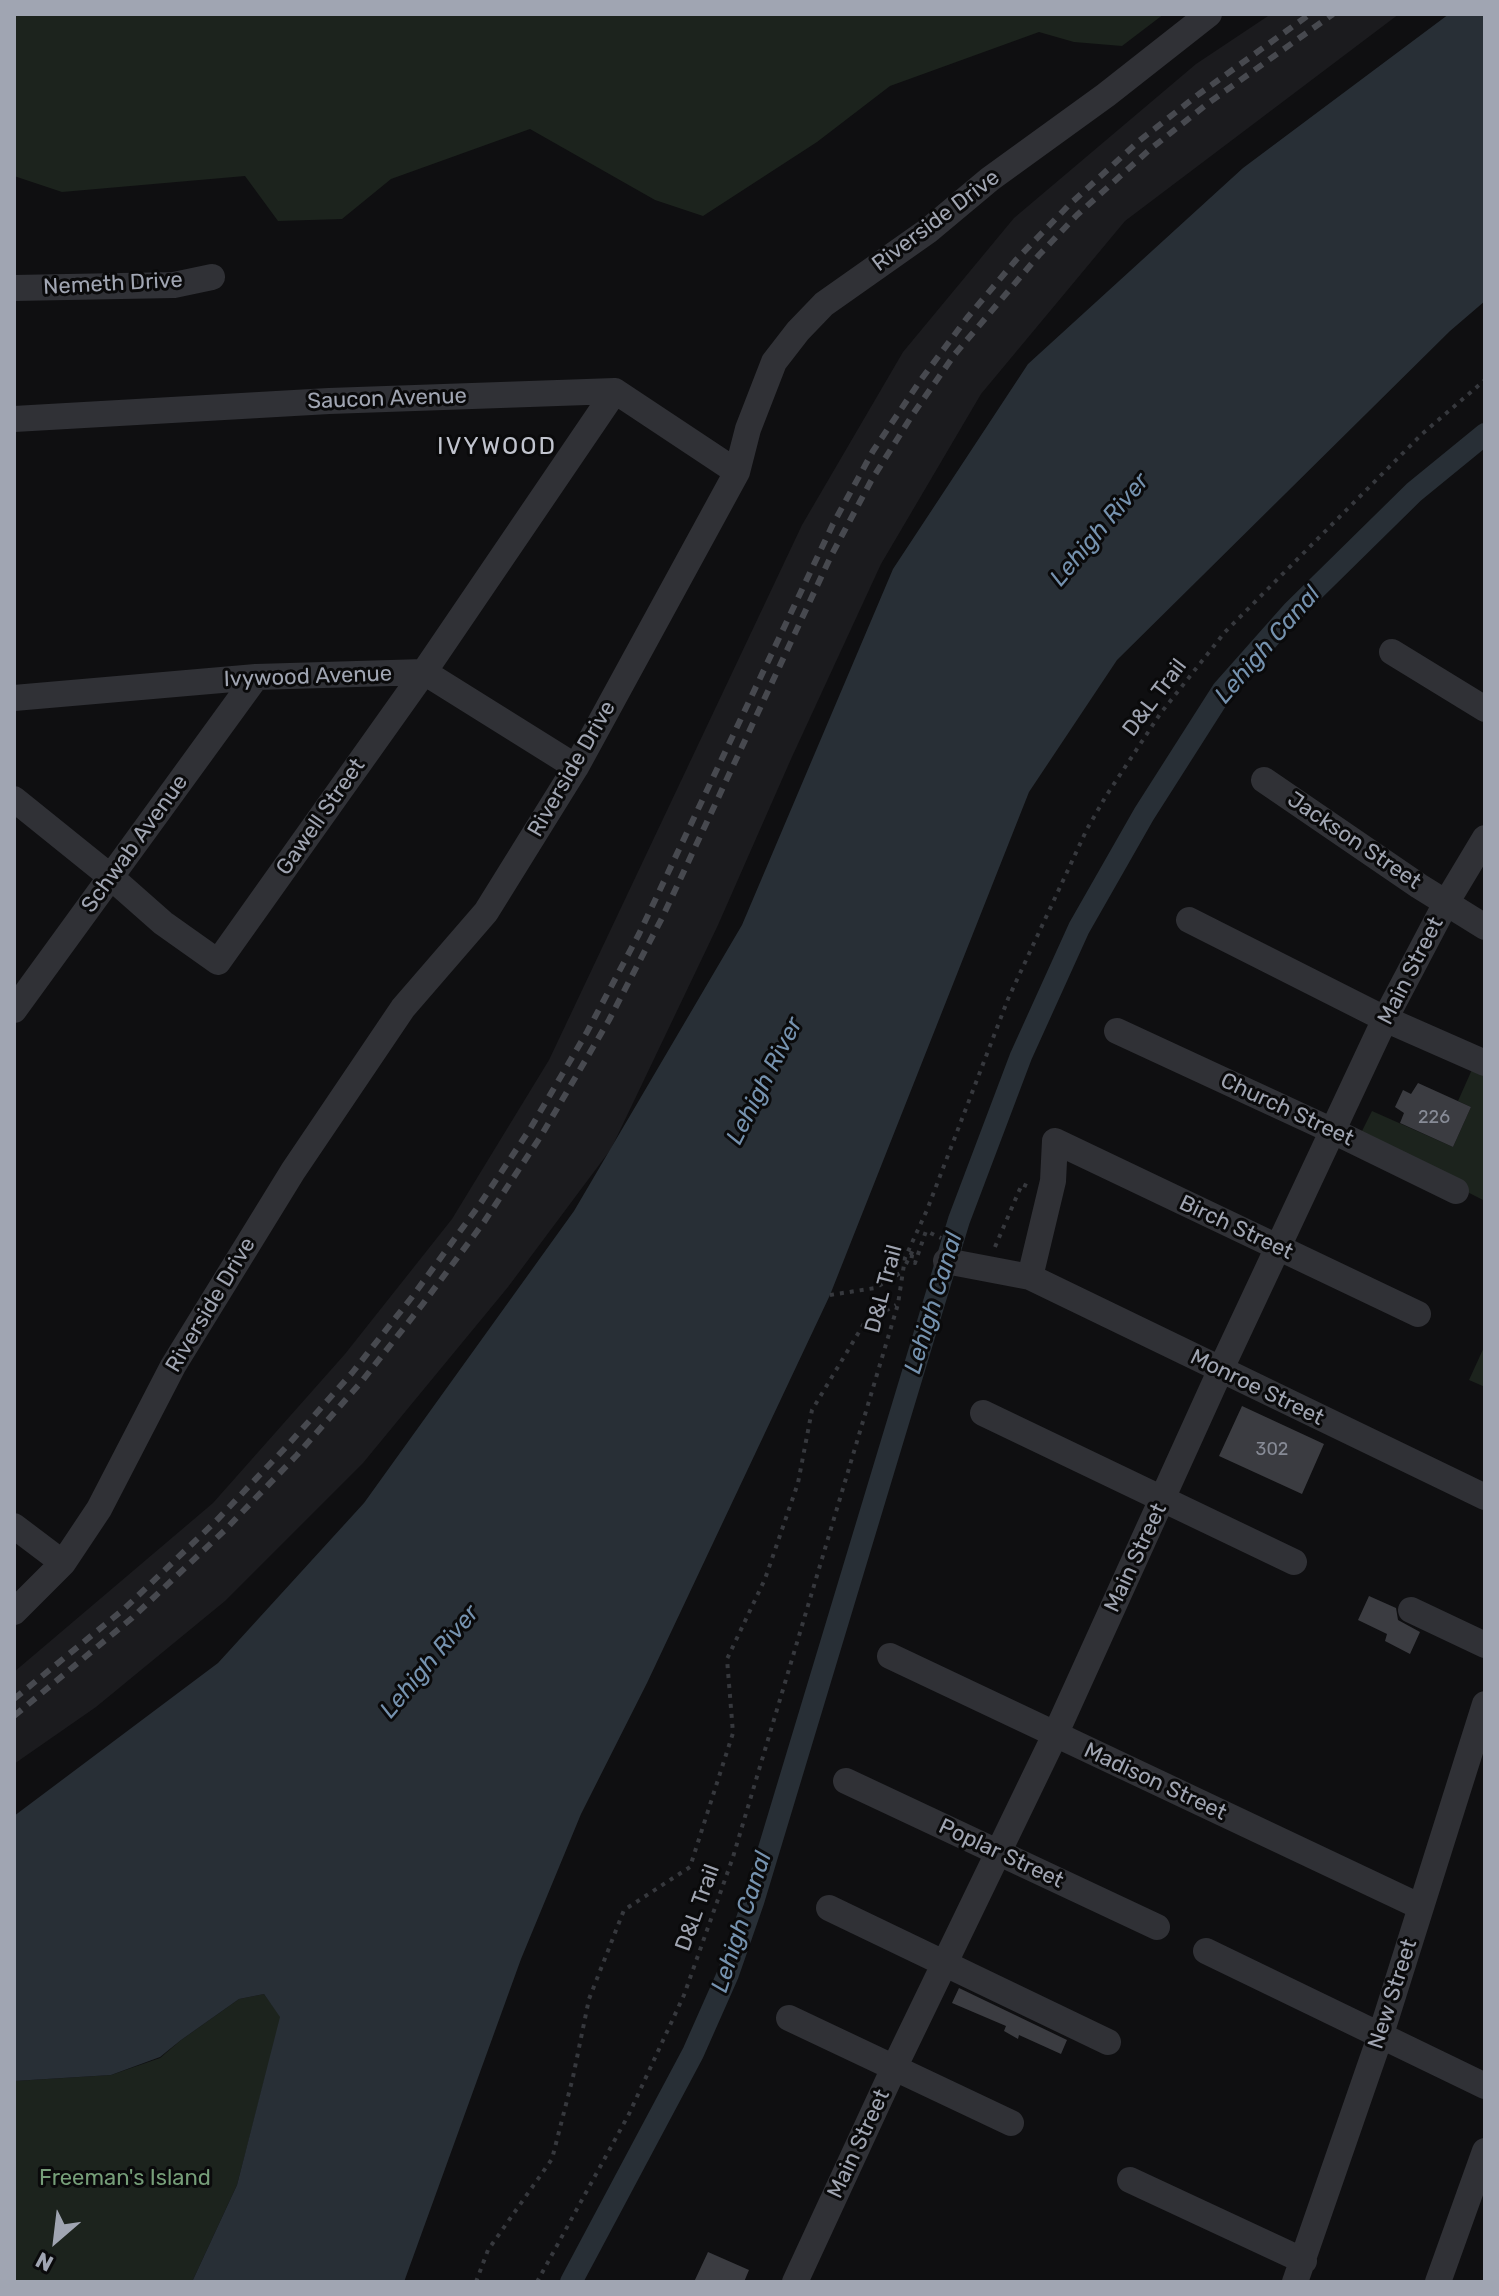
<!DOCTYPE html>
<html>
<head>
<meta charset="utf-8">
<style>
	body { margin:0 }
	#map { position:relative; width:1499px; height:2296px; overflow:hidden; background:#0f0f11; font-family:Rubik,sans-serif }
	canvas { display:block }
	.frame { position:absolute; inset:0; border:16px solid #a0a5b2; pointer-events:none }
	.north { position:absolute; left:16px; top:2200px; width:80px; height:80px; -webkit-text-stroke:6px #0a0a0b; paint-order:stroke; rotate:208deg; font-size:22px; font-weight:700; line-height:32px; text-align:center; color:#a0a5b2 }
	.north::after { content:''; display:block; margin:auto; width:28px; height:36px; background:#a0a5b2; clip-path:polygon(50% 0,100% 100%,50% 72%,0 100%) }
</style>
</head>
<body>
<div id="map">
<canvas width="1499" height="2296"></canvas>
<div class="frame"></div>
<div class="north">N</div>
</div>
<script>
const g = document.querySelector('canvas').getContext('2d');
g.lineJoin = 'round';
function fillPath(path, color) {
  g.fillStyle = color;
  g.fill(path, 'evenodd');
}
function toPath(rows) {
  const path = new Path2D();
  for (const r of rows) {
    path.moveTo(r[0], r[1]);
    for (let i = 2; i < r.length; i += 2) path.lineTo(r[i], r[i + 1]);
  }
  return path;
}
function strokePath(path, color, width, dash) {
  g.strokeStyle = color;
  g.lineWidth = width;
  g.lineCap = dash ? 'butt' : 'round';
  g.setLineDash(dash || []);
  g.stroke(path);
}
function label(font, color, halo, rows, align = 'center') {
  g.font = font + ' Rubik,sans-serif';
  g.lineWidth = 6;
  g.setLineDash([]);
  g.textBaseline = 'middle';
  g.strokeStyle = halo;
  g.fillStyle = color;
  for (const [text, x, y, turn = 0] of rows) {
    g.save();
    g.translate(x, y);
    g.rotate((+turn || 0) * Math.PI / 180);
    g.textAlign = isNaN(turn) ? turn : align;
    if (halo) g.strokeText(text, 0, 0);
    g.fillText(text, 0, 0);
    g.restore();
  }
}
const built = toPath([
	[1271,14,1399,14,1125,221,981,394,881,564,791,759,718,925,611,1149,508,1287,363,1463,225,1601,96,1707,14,1764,14,1672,213,1503,345,1354,452,1219,549,1060,802,525,903,352,1014,218,1196,64]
]);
const green = toPath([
	[14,14,1164,14,1122,46,1074,42,1039,32,890,86,817,142,703,216,655,200,530,129,391,179,342,219,278,221,245,176,62,192,14,176],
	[1474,1065,1485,1070,1485,1201,1359,1137,1372,1111,1453,1147,1471,1107,1458,1101],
	[1485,1345,1485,1387,1469,1380],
	[264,1994,281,2017,237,2185,192,2282,14,2282,14,2081,111,2075,160,2058,181,2040,239,1999]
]);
const water = toPath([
	[1449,14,1485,14,1485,301,1450,331,1117,660,1029,792,830,1295,647,1683,581,1814,521,1959,404,2282,192,2282,237,2185,280,2017,264,1994,239,1999,181,2040,160,2057,111,2075,14,2081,14,1816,218,1663,364,1503,574,1211,742,925,893,569,1028,364,1243,168]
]);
const canal = toPath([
	[571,2282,693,2053,728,1974,753,1902,959,1220,1021,1056,1079,928,1144,814,1223,690,1293,611,1414,492,1485,434]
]);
const building = toPath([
	[1418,1083,1471,1107,1453,1147,1400,1123,1404,1113,1395,1107,1403,1090,1411,1094],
	[1242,1406,1324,1444,1302,1494,1219,1456],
	[1369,1596,1396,1608,1398,1620,1420,1632,1410,1654,1385,1641,1387,1634,1358,1620],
	[959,1988,1067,2040,1061,2054,1019,2035,1018,2039,1004,2031,1006,2026,952,2003],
	[708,2252,749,2270,744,2282,694,2282]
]);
const path = toPath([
	[995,1247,1022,1184,1029,1187],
	[906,1264,913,1250,911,1261,915,1263,926,1231,941,1238],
	[830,1295,875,1288,902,1272],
	[476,2282,488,2250,552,2159,573,2077,589,1999,624,1910,690,1867,733,1733,727,1659,765,1579,798,1483,812,1410,865,1322,896,1305],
	[537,2282,629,2114,684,1995,733,1857,898,1304,905,1258,927,1210,1008,999,1087,829,1106,796,1160,714,1225,632,1422,434,1485,380]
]);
const minor = toPath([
	[14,288,174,285,212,277],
	[14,419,329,401,615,391,737,472],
	[1392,652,1485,709],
	[14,698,256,677,424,672,576,767],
	[1264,780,1419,886,1485,927],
	[14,799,112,878,163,923,218,962,424,672,615,391],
	[1189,920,1385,1019,1485,1063],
	[14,1010,256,677],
	[1117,1031,1333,1131,1456,1191],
	[946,1261,1030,1277,1485,1497],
	[1030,1277,1053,1181,1055,1141,1418,1314],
	[983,1413,1294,1562],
	[14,1526,63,1563],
	[1411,1610,1485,1645],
	[14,1612,63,1563,99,1509,173,1366,293,1171,403,1008,486,912,576,767,737,472,748,429,774,362,798,331,824,304,929,230,990,179,1106,95,1209,14],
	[890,1656,1421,1907],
	[846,1781,1157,1927],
	[829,1908,1108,2042],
	[1206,1951,1485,2086],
	[789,2018,1011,2123],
	[1130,2180,1304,2261],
	[795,2282,894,2068,1055,1735,1226,1358,1385,1019,1446,903,1485,838],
	[1295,2282,1380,2037,1485,1704],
	[1438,2282,1485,2151]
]);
const rail = toPath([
	[14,1699,124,1609,216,1521,287,1446,352,1373,412,1297,480,1204,530,1129,587,1032,639,934,833,524,873,451,920,381,967,318,1016,260,1068,206,1139,141,1199,94,1310,14],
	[14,1716,132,1618,225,1530,297,1455,362,1381,422,1305,484,1222,541,1136,609,1020,663,916,831,556,871,481,913,414,955,354,1039,255,1077,215,1148,151,1207,104,1333,14]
]);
const numberNames = [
	["226",1434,1118],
	["302",1272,1450]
];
const streetNames = [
	["Riverside Drive",936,221,-37],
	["Nemeth Drive",113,284,-3],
	["Saucon Avenue",387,399,-2],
	["Ivywood Avenue",308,677,-2],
	["D&L Trail",1155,698,-53],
	["Riverside Drive",572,769,-60],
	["Gawell Street",321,817,-55],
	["Jackson Street",1354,841,34],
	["Schwab Avenue",135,844,-54],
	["Main Street",1411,971,-63],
	["Church Street",1287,1110,25],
	["Birch Street",1236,1228,25],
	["D&L Trail",884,1289,-75],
	["Riverside Drive",211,1305,-59],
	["Monroe Street",1257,1388,26],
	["Main Street",1136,1558,-65],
	["Madison Street",1155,1782,25],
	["Poplar Street",1001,1854,25],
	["D&L Trail",698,1908,-70],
	["New Street",1393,1994,-72],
	["Main Street",859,2144,-65]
];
const parkNames = [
	["Freeman's Island",125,2179]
];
const neighbourhoodNames = [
	["IVYWOOD",497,447]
];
const waterNames = [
	["Lehigh River",1100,530,-50],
	["Lehigh Canal",1268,645,-49],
	["Lehigh River",765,1081,-63],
	["Lehigh Canal",934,1303,-73],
	["Lehigh River",430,1662,-50],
	["Lehigh Canal",742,1922,-72]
];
fillPath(built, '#1b1b1e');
fillPath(green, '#1c231d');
fillPath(water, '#282f36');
strokePath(canal, '#282f36', 22);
fillPath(building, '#3b3c41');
strokePath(path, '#36383d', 4, [4, 6]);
strokePath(minor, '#303136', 26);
strokePath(rail, '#47494f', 6, [10, 8]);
label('18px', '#878b96', null, numberNames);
label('22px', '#a0a5b2', '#0a0a0b', streetNames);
label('22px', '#769e79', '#0a0a0b', parkNames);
g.letterSpacing = '2px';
label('24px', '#c1c4ce', '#0a0a0b', neighbourhoodNames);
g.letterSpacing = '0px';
label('italic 24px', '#7592af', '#0a0a0b', waterNames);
</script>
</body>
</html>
